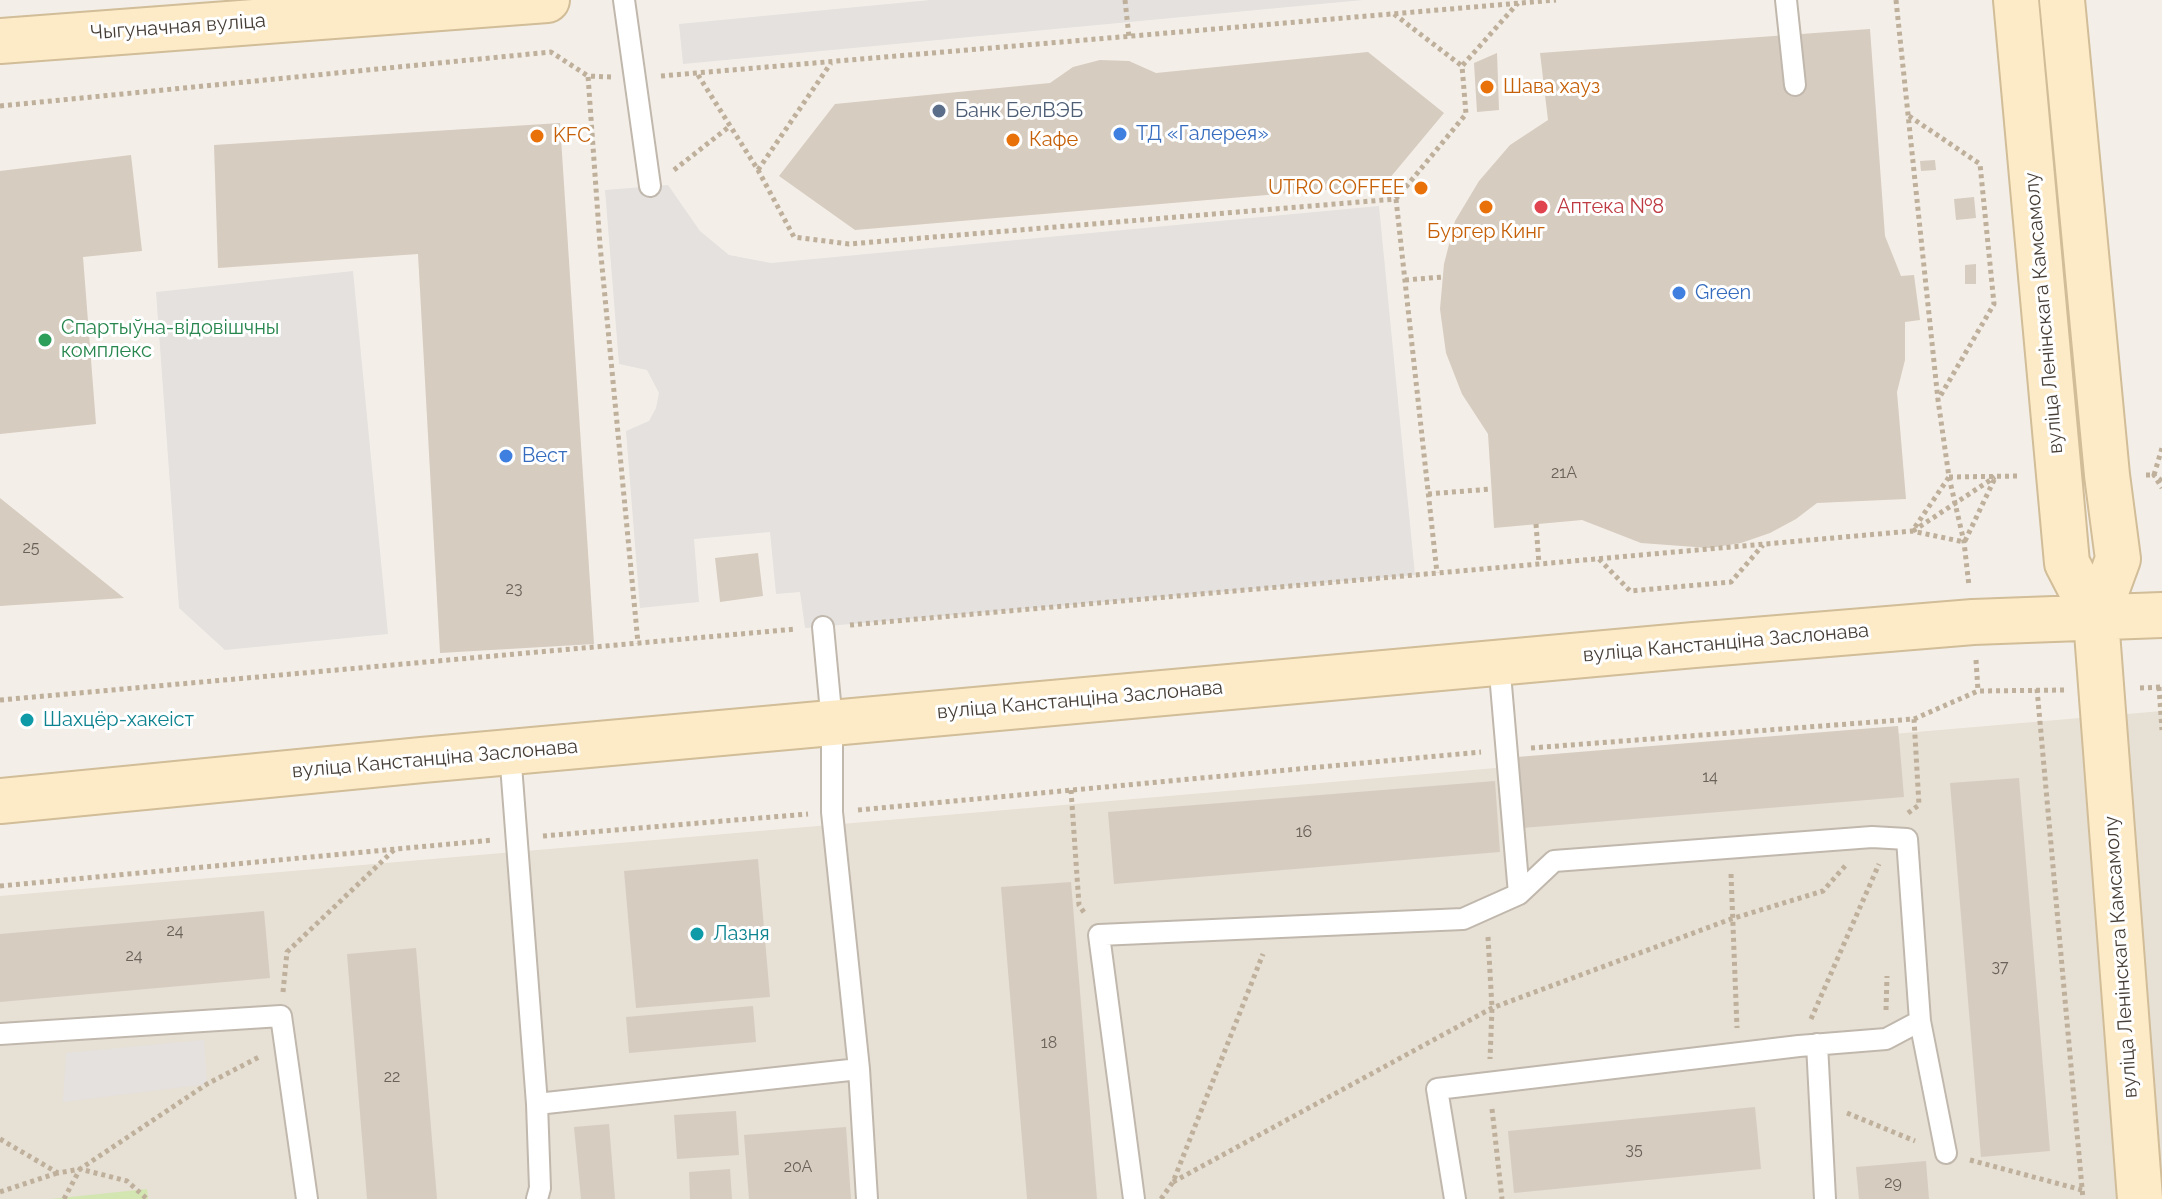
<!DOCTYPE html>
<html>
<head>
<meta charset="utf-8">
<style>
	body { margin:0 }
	canvas { display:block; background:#f3eee7 }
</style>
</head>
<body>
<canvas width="2162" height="1199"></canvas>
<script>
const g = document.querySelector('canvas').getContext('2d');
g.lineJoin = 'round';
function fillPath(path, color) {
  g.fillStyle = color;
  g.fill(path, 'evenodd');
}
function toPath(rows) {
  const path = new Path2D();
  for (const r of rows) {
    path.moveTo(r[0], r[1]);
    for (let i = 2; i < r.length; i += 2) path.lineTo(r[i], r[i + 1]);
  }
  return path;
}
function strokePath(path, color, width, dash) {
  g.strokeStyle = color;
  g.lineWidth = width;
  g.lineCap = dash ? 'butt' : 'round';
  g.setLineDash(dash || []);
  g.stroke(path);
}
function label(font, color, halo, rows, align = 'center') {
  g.font = font + ' Raleway,sans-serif';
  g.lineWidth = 6;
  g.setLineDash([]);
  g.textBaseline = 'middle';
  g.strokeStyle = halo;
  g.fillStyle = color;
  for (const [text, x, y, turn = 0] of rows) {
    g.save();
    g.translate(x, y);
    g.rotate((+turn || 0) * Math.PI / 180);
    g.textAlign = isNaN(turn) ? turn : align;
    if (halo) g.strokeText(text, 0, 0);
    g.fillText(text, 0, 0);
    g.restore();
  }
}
const residential = toPath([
	[2162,711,2162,1199,0,1199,0,896]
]);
const green = toPath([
	[147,1189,148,1199,51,1199]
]);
const parking = toPath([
	[930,0,1363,0,683,64,679,24],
	[668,185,700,231,729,255,771,263,1379,206,1415,575,805,628,800,592,776,594,770,532,694,539,699,602,640,608,626,431,649,421,656,408,659,393,647,370,619,364,605,190],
	[353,271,388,634,225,650,179,608,156,292],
	[204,1040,207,1084,63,1102,66,1053]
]);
const building = toPath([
	[1870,29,1885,236,1901,276,1914,275,1920,320,1905,322,1905,360,1897,392,1906,499,1817,503,1796,519,1770,533,1741,543,1709,548,1641,543,1582,520,1494,528,1488,434,1462,394,1446,353,1440,309,1444,264,1455,221,1479,181,1510,145,1548,120,1540,53],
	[1368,52,1444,113,1384,185,855,230,779,176,835,104,1050,83,1073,67,1100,60,1129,61,1156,73],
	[1497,53,1499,110,1477,112,1474,63],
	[560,123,594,644,440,653,418,254,218,268,214,145],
	[131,155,142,251,83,257,96,424,0,434,0,171],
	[1935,160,1936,170,1921,171,1920,161],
	[1974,197,1976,218,1956,220,1954,199],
	[1976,264,1976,284,1965,284,1965,265],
	[0,498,124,598,0,606],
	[758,553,763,596,720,602,715,558],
	[1898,726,1904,797,1522,828,1517,757],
	[2019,778,2050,1151,1981,1157,1950,783],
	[1495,781,1500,852,1114,884,1108,812],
	[758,859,770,997,636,1008,624,871],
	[1071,882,1097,1199,1027,1199,1001,887],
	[264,911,270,978,0,1002,0,934],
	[416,948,437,1199,367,1199,347,954],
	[753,1006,756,1042,629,1053,626,1017],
	[1755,1107,1761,1169,1514,1193,1508,1131],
	[736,1111,739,1155,677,1159,674,1115],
	[609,1124,615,1199,581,1199,574,1127],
	[846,1127,851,1199,749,1199,744,1135],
	[1926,1161,1929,1199,1859,1199,1856,1167],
	[730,1169,732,1199,690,1199,689,1172]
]);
const path = toPath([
	[1125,0,1129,37],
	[1896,0,1938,400,1949,477,1964,542,1969,586],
	[1394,14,1462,66],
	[698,75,758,170,794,237,849,244,1396,199,1466,114,1462,66,1518,3],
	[661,76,1556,0],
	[611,77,588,76,600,245,638,643],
	[0,106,551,52,588,76],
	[1909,116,1980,164,1994,304,1938,400],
	[674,170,730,126],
	[758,170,831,63],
	[1396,199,1437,573],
	[1405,280,1443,277],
	[2146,475,2154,475,2162,448],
	[1949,477,2020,476],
	[2162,481,2154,475,2162,488],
	[1428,494,1491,489],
	[1536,524,1539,564],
	[1915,527,1949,477],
	[1913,531,1995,477],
	[1965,541,1995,478],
	[1599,559,1630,591,1731,582,1763,545],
	[850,625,1912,531,1964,542],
	[1976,660,1978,691],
	[2159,687,2162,730],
	[2140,688,2162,687],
	[2037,689,2083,1199],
	[0,700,796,629],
	[1531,748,1914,719,1978,691,2066,690],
	[1071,790,1079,905,1085,914],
	[858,810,1481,752],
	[1908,813,1919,805,1914,719],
	[543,836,808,814],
	[1731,874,1737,1028],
	[0,886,493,840],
	[1488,937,1492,1008,1490,1059],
	[283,992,287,952,395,849],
	[1886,1010,1887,976],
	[1811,1019,1879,864],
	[1492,1109,1502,1199],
	[1847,1113,1915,1141],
	[0,1139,58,1173,80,1169,207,1084,261,1056],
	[1970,1160,2082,1190],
	[1173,1182,1492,1008,1731,919,1823,891,1846,865],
	[0,1192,57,1173],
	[64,1199,80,1169,127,1181,147,1199],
	[1161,1199,1173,1182,1263,954]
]);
const service = toPath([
	[624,0,650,186],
	[1786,0,1795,85],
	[1499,662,1519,894],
	[510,752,537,1104,540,1188,537,1199],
	[0,1034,281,1016,307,1199],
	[1817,1044,1825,1199],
	[859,1069,867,1199],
	[537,1104,859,1069,832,812,832,723,823,627],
	[1134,1199,1099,935,1463,919,1519,894,1554,861,1872,837,1907,839,1920,1021,1946,1153],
	[1455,1199,1437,1089,1799,1046,1886,1039,1920,1021]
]);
const secondary = toPath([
	[2016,0,2067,563,2096,619],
	[2062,0,2107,475,2118,559,2096,619,2140,1199],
	[0,41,547,0],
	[0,801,422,760,1694,645,1973,622,2162,615]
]);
const markers = [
	[1487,87,8,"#e8710a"],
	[939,111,8,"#5c6f8a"],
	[1120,134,8,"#3f7fe0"],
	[537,136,8,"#e8710a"],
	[1013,140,8,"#e8710a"],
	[1421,188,8,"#e8710a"],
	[1486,207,8,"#e8710a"],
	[1541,207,8,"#e0444e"],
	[1679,293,8,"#3f7fe0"],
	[45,340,8,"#2e9e5b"],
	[506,456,8,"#3f7fe0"],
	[27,720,8,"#0f9aa8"],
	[697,934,8,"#0f9aa8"]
];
const numberNames = [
	["21А",1564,473],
	["25",31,548],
	["23",514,589],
	["14",1710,777],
	["16",1304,832],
	["24",175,931],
	["24",134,956],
	["37",2000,967],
	["18",1049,1043],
	["22",392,1077],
	["35",1634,1150],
	["20А",798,1167],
	["29",1893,1183]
];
const streetNames = [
	["Чыгуначная вуліца",178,27,-4],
	["вуліца Ленінскага Камсамолу",2044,313,-95],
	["вуліца Канстанціна Заслонава",1726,643,-5],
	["вуліца Канстанціна Заслонава",1080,700,-5],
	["вуліца Канстанціна Заслонава",435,759,-5],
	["вуліца Ленінскага Камсамолу",2121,957,-94]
];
const foodNames = [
	["Шава хауз",1503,87],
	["KFC",553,136],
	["Кафе",1029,140],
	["UTRO COFFEE",1405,188,"right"],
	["Бургер Кинг",1486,232,"center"]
];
const serviceNames = [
	["Банк БелВЭБ",955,111]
];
const shopNames = [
	["ТД «Галерея»",1136,134],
	["Green",1695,293],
	["Вест",522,456]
];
const healthNames = [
	["Аптека №8",1557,207]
];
const leisureNames = [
	["Спартыўна-відовішчны",61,328],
	["комплекс",61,351]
];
const cultureNames = [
	["Шахцёр-хакеіст",43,720],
	["Лазня",713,934]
];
fillPath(residential, '#e7e0d5');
fillPath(green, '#d3e6b1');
fillPath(parking, '#e4e1df');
fillPath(building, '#d7ccc0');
strokePath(service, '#c1b8ad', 24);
strokePath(secondary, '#d1bd98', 48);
strokePath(path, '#bfb09c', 5, [4, 4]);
strokePath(service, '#fff', 20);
strokePath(secondary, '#fdebc7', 44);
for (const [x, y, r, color] of markers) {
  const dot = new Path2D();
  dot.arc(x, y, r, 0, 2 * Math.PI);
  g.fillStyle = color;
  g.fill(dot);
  strokePath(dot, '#fff', 3);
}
label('16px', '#6a6258', null, numberNames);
label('20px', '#463e36', '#fff', streetNames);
label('20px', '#c56008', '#fff', foodNames, 'left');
label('20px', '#4e5e75', '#fff', serviceNames, 'left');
label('20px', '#366cbe', '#fff', shopNames, 'left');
label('20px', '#be3a42', '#fff', healthNames, 'left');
label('20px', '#27864d', '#fff', leisureNames, 'left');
label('20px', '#0d838f', '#fff', cultureNames, 'left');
</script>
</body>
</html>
